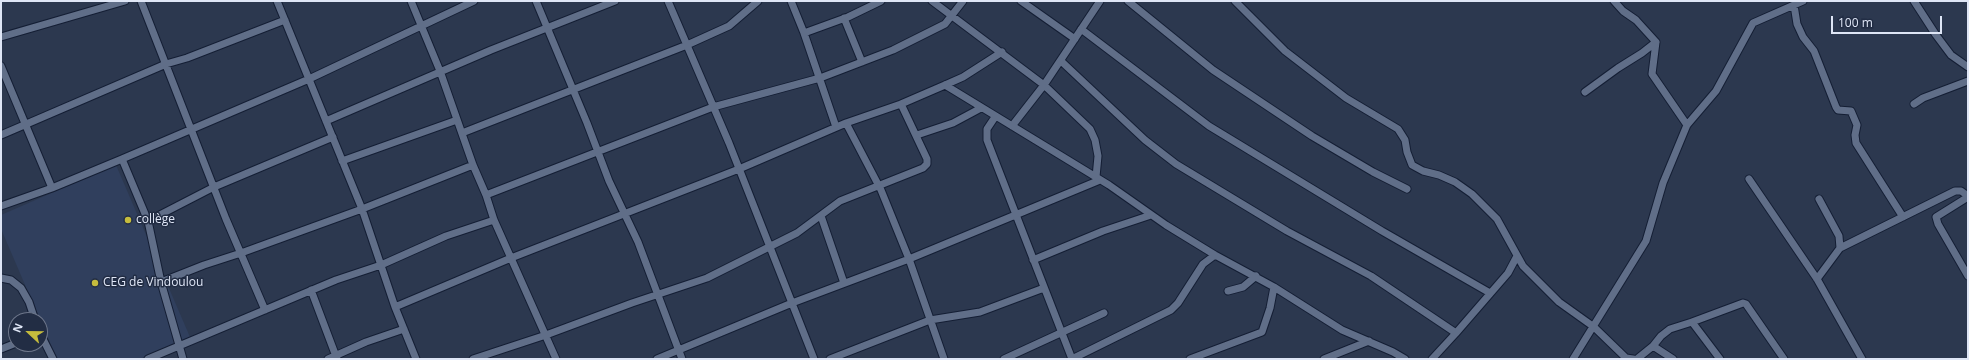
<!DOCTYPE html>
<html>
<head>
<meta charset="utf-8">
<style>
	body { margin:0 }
	#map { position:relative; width:1969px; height:360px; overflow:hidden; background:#2c384f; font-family:"Open Sans",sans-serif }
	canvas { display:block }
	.frame { position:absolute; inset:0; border:2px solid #dfe6f6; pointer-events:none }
	.north { position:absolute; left:8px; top:312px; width:40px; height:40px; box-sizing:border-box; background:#222d44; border:1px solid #6e778b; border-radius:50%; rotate:292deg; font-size:11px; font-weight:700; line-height:16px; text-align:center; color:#dfe6f6 }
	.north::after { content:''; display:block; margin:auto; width:14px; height:18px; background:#c5bc3d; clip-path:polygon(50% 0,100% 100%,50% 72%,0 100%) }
	.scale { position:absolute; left:1831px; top:16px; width:111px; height:18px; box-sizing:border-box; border:2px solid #dfe6f6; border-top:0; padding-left:5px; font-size:12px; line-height:14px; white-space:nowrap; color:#dfe6f6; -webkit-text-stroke:3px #222d44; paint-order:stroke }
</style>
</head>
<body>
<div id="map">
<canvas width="1969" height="360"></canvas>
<div class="frame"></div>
<div class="north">N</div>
<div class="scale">100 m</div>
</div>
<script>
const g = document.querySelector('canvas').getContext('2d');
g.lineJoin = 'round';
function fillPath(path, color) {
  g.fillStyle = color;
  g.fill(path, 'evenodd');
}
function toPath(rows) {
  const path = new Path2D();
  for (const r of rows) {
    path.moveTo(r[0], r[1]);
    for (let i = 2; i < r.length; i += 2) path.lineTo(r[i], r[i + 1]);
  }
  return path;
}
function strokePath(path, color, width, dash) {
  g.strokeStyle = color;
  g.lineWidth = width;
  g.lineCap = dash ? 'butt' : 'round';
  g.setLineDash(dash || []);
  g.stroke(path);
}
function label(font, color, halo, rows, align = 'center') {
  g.font = font + ' "Open Sans",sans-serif';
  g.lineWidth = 3;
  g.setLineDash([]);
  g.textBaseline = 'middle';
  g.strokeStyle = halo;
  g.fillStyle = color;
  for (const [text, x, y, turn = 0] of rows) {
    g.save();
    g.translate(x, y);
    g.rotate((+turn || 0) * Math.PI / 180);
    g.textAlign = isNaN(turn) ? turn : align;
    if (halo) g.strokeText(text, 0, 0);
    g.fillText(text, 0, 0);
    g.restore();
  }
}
const built = toPath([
	[116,165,190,337,140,359,57,359,1,229,1,215]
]);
const minor = toPath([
	[141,1,226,219,265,310],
	[277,1,362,209,395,307,416,359],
	[411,1,440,71,473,165,486,195,494,220,556,359],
	[536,1,587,123,609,181,638,242,682,359],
	[668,1,729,143,814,359],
	[791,1,804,33,836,127],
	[932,1,1044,85,1090,129,1095,140,1098,156,1096,177],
	[1021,1,1075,39],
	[1128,1,1213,70,1312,136,1373,172,1407,189],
	[1235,1,1285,51,1346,98,1398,129,1405,140,1407,152,1412,165,1423,171,1439,175,1455,182,1472,194,1497,219,1523,266,1559,302,1594,327,1626,358,1633,359],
	[1614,1,1623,11,1636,20,1656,42,1652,74,1687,125],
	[1914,1,1936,35,1951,55,1968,67],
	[1794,5,1797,24,1803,37,1814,51,1836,107,1838,110,1851,111,1857,125,1855,135,1856,143,1903,217],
	[844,18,862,62],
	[1081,29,1209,126,1382,231,1490,293],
	[804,33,848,17,881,1],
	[1,37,125,1],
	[1061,61,1145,140,1176,164,1287,231,1371,276,1456,333],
	[1,66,52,188],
	[945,85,1109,185,1166,225,1215,255,1274,287,1342,330,1393,352,1405,359],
	[1585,92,1618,68,1642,53,1656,42],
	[1914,104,1923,98,1968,81],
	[995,117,987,129,987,140,1072,359],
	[326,121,491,50,615,1],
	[846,123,881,190,909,259,944,359],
	[1012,126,1044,85,1100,1],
	[462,133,687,45,729,26,758,1],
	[1,135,166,64,187,58,285,20],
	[917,135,953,123,981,108],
	[122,159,309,79,474,1],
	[342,161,457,120],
	[1749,179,1817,279,1862,359],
	[486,195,713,107,820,78,893,50,945,24,963,1],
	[1968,197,1936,217,1938,224,1968,276],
	[1819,199,1839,236,1840,248],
	[1,206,52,188,122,159,148,221,161,282,183,359],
	[821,216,844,283],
	[148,221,214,187,333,137],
	[1033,260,1103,231,1151,215],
	[1,278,11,280,21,288,29,302,35,320],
	[1817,279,1840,248,1955,191,1961,191,1968,196],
	[161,282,204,265,241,253,362,209,473,165],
	[311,290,337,359],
	[1228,291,1243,287,1256,276],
	[395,307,511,258,739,169,846,123,901,104,945,85,963,77,1002,52],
	[40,333,53,359],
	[1653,346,1661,336,1670,329,1692,322],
	[1,349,16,343],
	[148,359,336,280,381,265,446,236,494,220],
	[328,359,366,342,404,329],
	[473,359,546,335,632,303,707,278,797,233,840,201,923,168,927,164,927,159,901,104],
	[657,359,792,303,909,259,1100,180],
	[830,359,930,320,980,312,1044,288],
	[1004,359,1104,313],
	[1072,359,1171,310,1178,303,1203,264,1215,255],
	[1190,359,1262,332,1270,308,1274,287],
	[1324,359,1369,341],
	[1432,359,1456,333,1508,273,1517,256],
	[1573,359,1646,241,1663,183,1687,125,1716,91,1753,23,1803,1],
	[1637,359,1653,346,1673,359],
	[1720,359,1692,322,1743,303,1746,304,1784,359]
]);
const markers = [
	[128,220,4,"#c5bc3d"],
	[95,283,4,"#c5bc3d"]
];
const poiNames = [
	["collège",136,220],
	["CEG de Vindoulou",103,283]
];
fillPath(built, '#303f5d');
strokePath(minor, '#141e34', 9);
strokePath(minor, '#606e88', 7);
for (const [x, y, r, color] of markers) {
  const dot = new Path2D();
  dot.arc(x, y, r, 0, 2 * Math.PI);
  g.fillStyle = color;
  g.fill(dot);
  strokePath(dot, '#222d44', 1.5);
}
label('12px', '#dfe6f6', '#222d44', poiNames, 'left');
</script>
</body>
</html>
